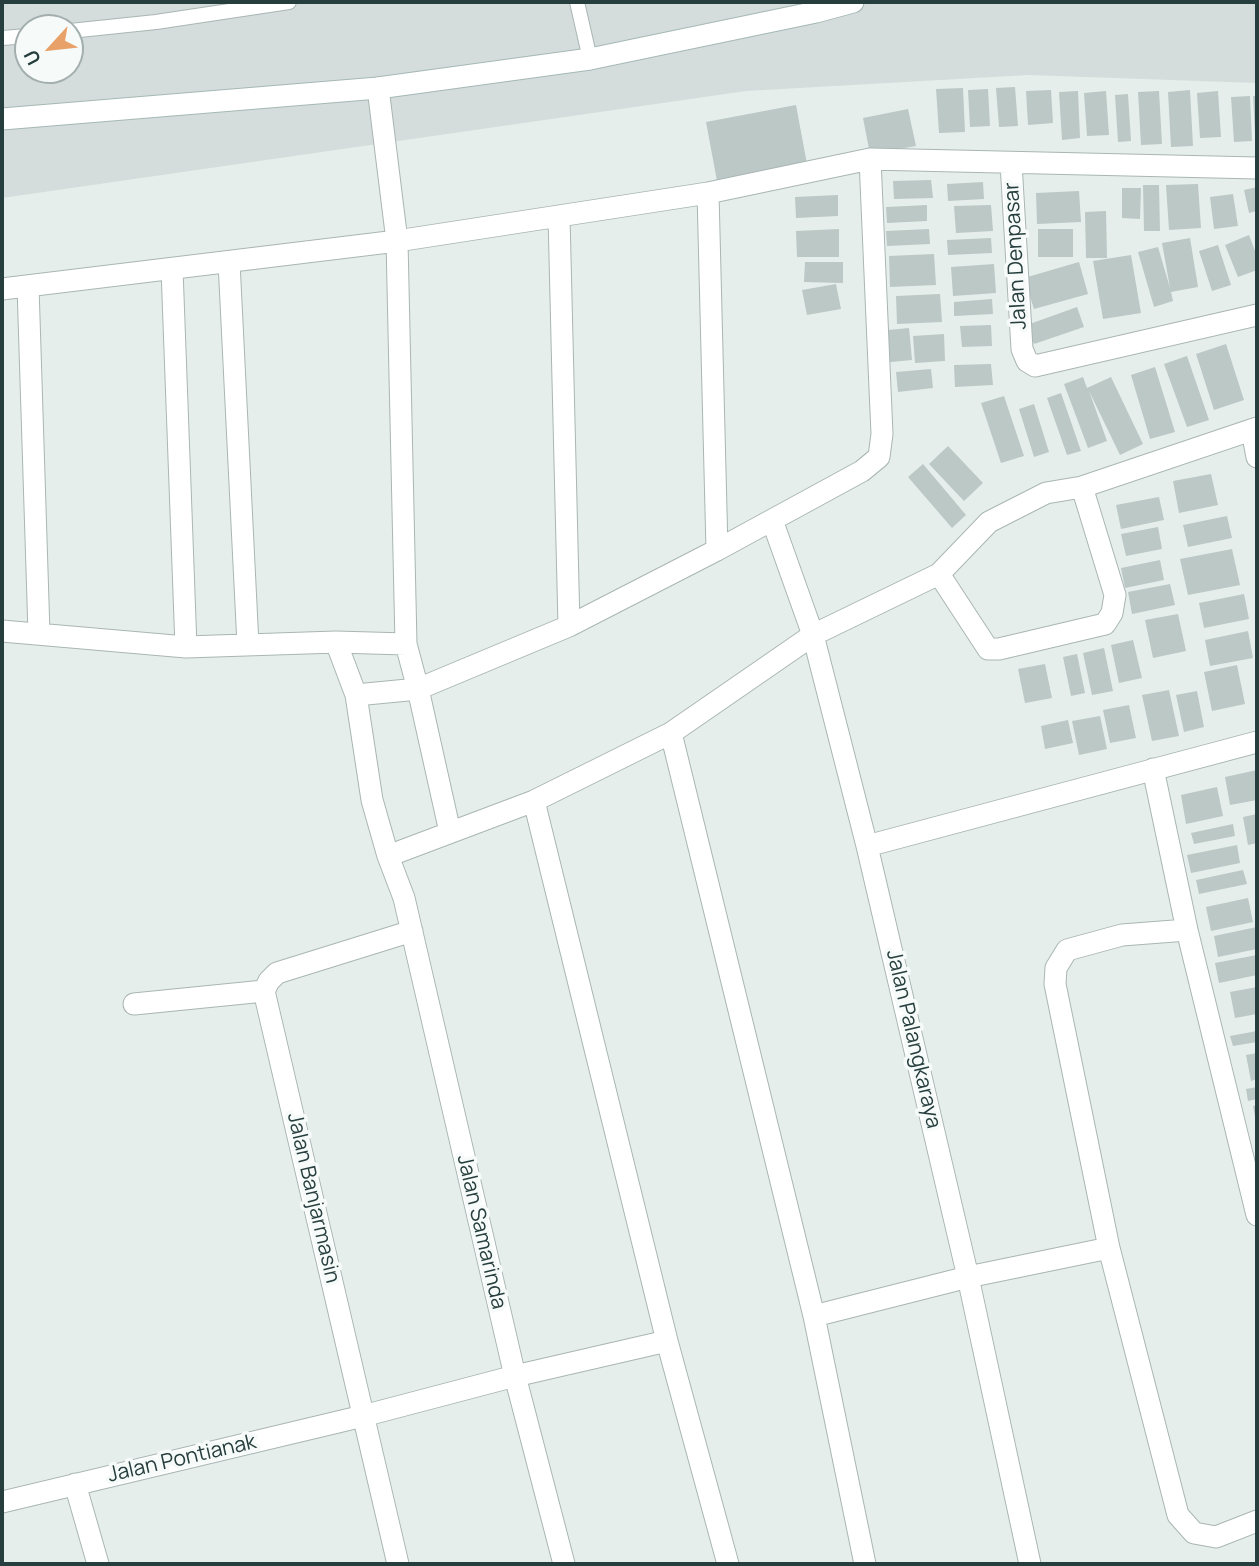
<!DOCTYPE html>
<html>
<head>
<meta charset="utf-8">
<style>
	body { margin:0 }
	#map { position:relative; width:1259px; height:1566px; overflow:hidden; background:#e6eeec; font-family:Manrope,sans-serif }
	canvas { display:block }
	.frame { position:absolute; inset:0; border:4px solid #263e3d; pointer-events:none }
	.north { position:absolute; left:14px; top:14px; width:70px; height:70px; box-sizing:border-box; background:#f6faf9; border:2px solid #a3afae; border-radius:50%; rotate:243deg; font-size:19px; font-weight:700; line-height:28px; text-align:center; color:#263e3d }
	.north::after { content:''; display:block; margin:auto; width:24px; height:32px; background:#e8a269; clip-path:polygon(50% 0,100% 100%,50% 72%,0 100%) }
</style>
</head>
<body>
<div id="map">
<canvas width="1259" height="1566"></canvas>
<div class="frame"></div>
<div class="north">U</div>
</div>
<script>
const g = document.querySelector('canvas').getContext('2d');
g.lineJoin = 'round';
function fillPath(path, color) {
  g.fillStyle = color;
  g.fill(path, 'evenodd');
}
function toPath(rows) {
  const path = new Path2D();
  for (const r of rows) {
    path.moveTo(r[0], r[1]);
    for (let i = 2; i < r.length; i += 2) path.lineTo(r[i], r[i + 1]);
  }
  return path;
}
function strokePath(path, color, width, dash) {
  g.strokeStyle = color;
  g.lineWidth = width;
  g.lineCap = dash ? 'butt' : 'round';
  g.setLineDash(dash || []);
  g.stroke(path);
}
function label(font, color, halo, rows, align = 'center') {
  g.font = font + ' Manrope,sans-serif';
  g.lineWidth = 7;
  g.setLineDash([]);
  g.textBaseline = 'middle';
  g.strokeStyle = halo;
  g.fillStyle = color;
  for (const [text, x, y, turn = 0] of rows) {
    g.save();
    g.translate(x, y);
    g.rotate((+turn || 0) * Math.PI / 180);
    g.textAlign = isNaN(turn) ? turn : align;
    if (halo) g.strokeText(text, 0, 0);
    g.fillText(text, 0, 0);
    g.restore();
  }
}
const built = toPath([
	[2,2,1257,2,1257,83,1029,75,746,91,2,198],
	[28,28,70,28,70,70,28,70]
]);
const building = toPath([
	[1015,87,1018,126,999,127,996,88],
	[963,88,965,132,939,133,936,89],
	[988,89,990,126,970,127,968,90],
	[1051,90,1053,123,1028,125,1026,91],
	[1190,90,1193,146,1171,147,1168,92],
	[1078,91,1080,138,1062,140,1059,92],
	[1106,91,1109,135,1087,136,1084,93],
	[1159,91,1162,144,1141,145,1138,92],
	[1218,91,1221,137,1200,138,1197,93],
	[1128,94,1131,141,1118,142,1115,95],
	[1250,96,1252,141,1234,142,1231,97],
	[1253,96,1257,96,1257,134,1255,134],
	[796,105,807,164,717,181,706,122],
	[908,109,916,146,870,154,863,118],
	[931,180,933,198,894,199,893,181],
	[983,182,984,199,948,201,947,184],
	[1198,184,1201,228,1169,230,1166,185],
	[1143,185,1159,185,1160,231,1144,231],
	[1257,187,1257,211,1249,213,1244,190],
	[1122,188,1141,188,1140,219,1122,218],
	[1079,191,1081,222,1037,224,1036,193],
	[1233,194,1238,226,1214,229,1210,197],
	[838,195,838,216,796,218,795,197],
	[927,205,927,221,887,223,886,207],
	[991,205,993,231,956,233,954,206],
	[1106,211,1107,258,1086,258,1085,212],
	[839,229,839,257,797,257,796,231],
	[929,229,930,244,887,246,886,231],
	[1038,229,1073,229,1073,257,1038,257],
	[1249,235,1257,256,1257,270,1238,277,1225,245],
	[991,238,992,253,948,255,947,240],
	[1190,238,1198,287,1171,292,1173,301,1154,307,1138,252,1158,247,1170,288,1162,243],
	[1218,245,1231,285,1212,291,1199,251],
	[934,254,936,285,890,287,889,256],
	[1131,255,1141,313,1103,319,1093,261],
	[805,262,843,262,843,283,804,282],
	[1079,262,1088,294,1034,309,1024,278],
	[994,264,996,293,953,296,951,267],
	[836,284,841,309,807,315,802,290],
	[940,294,942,322,897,324,896,296],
	[992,299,993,314,954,316,954,302],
	[1077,307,1084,327,1034,344,1027,325],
	[991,325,992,346,962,347,960,326],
	[909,328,912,360,881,363,878,331],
	[944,334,945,361,915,363,913,336],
	[1226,344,1244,400,1214,410,1196,354],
	[1187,356,1209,420,1187,427,1164,364],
	[991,364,993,385,955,387,954,365],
	[1155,367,1175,432,1150,439,1131,375],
	[931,369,933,388,898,392,896,372],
	[1083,377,1087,388,1111,377,1143,444,1120,455,1089,391,1107,441,1088,448,1064,384],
	[1061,393,1081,451,1067,455,1047,398],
	[1004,396,1024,456,1001,463,981,403],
	[1034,404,1049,452,1034,457,1019,409],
	[948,446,983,483,964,501,929,464],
	[923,464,966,515,952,528,908,477],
	[1211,474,1218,505,1179,513,1173,481],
	[1159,497,1164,520,1121,529,1116,505],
	[1227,516,1232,538,1188,547,1183,525],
	[1158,527,1162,549,1126,556,1121,534],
	[1232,549,1240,585,1188,595,1180,559],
	[1160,560,1164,580,1125,588,1121,568],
	[1170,584,1175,605,1132,614,1128,592],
	[1244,594,1249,619,1204,628,1199,603],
	[1178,614,1186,651,1153,658,1145,620],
	[1248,631,1253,658,1210,666,1205,640],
	[1133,640,1142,678,1119,683,1111,645],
	[1104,648,1113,691,1092,695,1083,653],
	[1077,654,1085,693,1071,696,1063,657],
	[1045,664,1052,698,1025,703,1018,669],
	[1237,665,1245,704,1212,711,1204,672],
	[1169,690,1179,736,1152,741,1142,695],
	[1197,691,1204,727,1184,732,1176,695],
	[1129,705,1136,738,1110,743,1103,710],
	[1100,716,1107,749,1079,755,1072,721],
	[1068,720,1073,743,1045,749,1041,726],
	[1257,770,1257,800,1230,805,1225,777],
	[1217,787,1223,816,1186,824,1181,795],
	[1257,814,1257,843,1248,845,1243,817],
	[1233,824,1235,836,1194,844,1191,833],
	[1237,845,1240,863,1191,873,1187,855],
	[1243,870,1247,884,1199,894,1196,880],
	[1248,898,1253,922,1211,931,1206,907],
	[1257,927,1257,949,1218,957,1214,936],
	[1257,955,1257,975,1219,983,1215,963],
	[1257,987,1257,1014,1235,1018,1230,992],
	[1257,1031,1257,1042,1233,1046,1230,1036],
	[1257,1053,1257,1079,1251,1081,1246,1055],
	[1257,1087,1257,1099,1248,1101,1246,1089],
	[1257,1105,1257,1122,1256,1122,1253,1106]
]);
const lane = toPath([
	[577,2,590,59],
	[70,31,156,22,289,2],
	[2,38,28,36]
]);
const street = toPath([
	[378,88,397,241,406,644,418,689,450,832],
	[1011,163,1022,349,1027,361,1035,366,1257,315],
	[708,193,717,550],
	[559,216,569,626],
	[229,262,248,645],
	[172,269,186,647],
	[28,286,39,633],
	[2,289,397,241,708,193,870,159,1257,168],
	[1252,431,1257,457],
	[772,520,813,635,867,846,968,1277,1030,1564],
	[939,574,988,649,999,649,1105,624,1112,613,1115,595,1082,487],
	[2,631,186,647,336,642,406,644],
	[336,642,356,695,372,800,388,856],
	[356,695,418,689,569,626,717,550,862,471,879,457,882,434,870,159],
	[671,733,814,1316,865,1564],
	[1153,769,1187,930],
	[534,801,667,1341,728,1564],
	[867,846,1257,742],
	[134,1004,264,991],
	[1257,1215,1187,930,1122,935,1067,950,1056,968,1055,984,1109,1248,1178,1515,1194,1533,1216,1537,1257,1521],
	[814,1316,968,1277,1109,1248],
	[75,1484,98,1564],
	[2,1502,363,1416,515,1376,667,1341],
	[398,1564,264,991,269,981,277,973,412,931],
	[564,1564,515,1376,404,898,388,856,534,801,671,733,813,635,939,574,989,522,1046,493,1082,487,1257,428]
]);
const secondary = toPath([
	[2,119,378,88,590,59,816,12,853,2]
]);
const streetNames = [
	["Jalan Denpasar",1016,256,-93],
	["Jalan Palangkaraya",913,1039,77],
	["Jalan Banjarmasin",313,1198,77],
	["Jalan Samarinda",481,1232,77],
	["Jalan Pontianak",182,1459,-13]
];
fillPath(built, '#d4dddb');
fillPath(building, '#bbc8c5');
strokePath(lane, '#a9b6b4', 16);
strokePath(street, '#a9b6b4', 23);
strokePath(secondary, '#a5b8b5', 23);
strokePath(lane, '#fff', 14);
strokePath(street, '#fff', 21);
strokePath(secondary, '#fff', 21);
label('21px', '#263e3d', '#f6faf9', streetNames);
</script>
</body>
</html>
